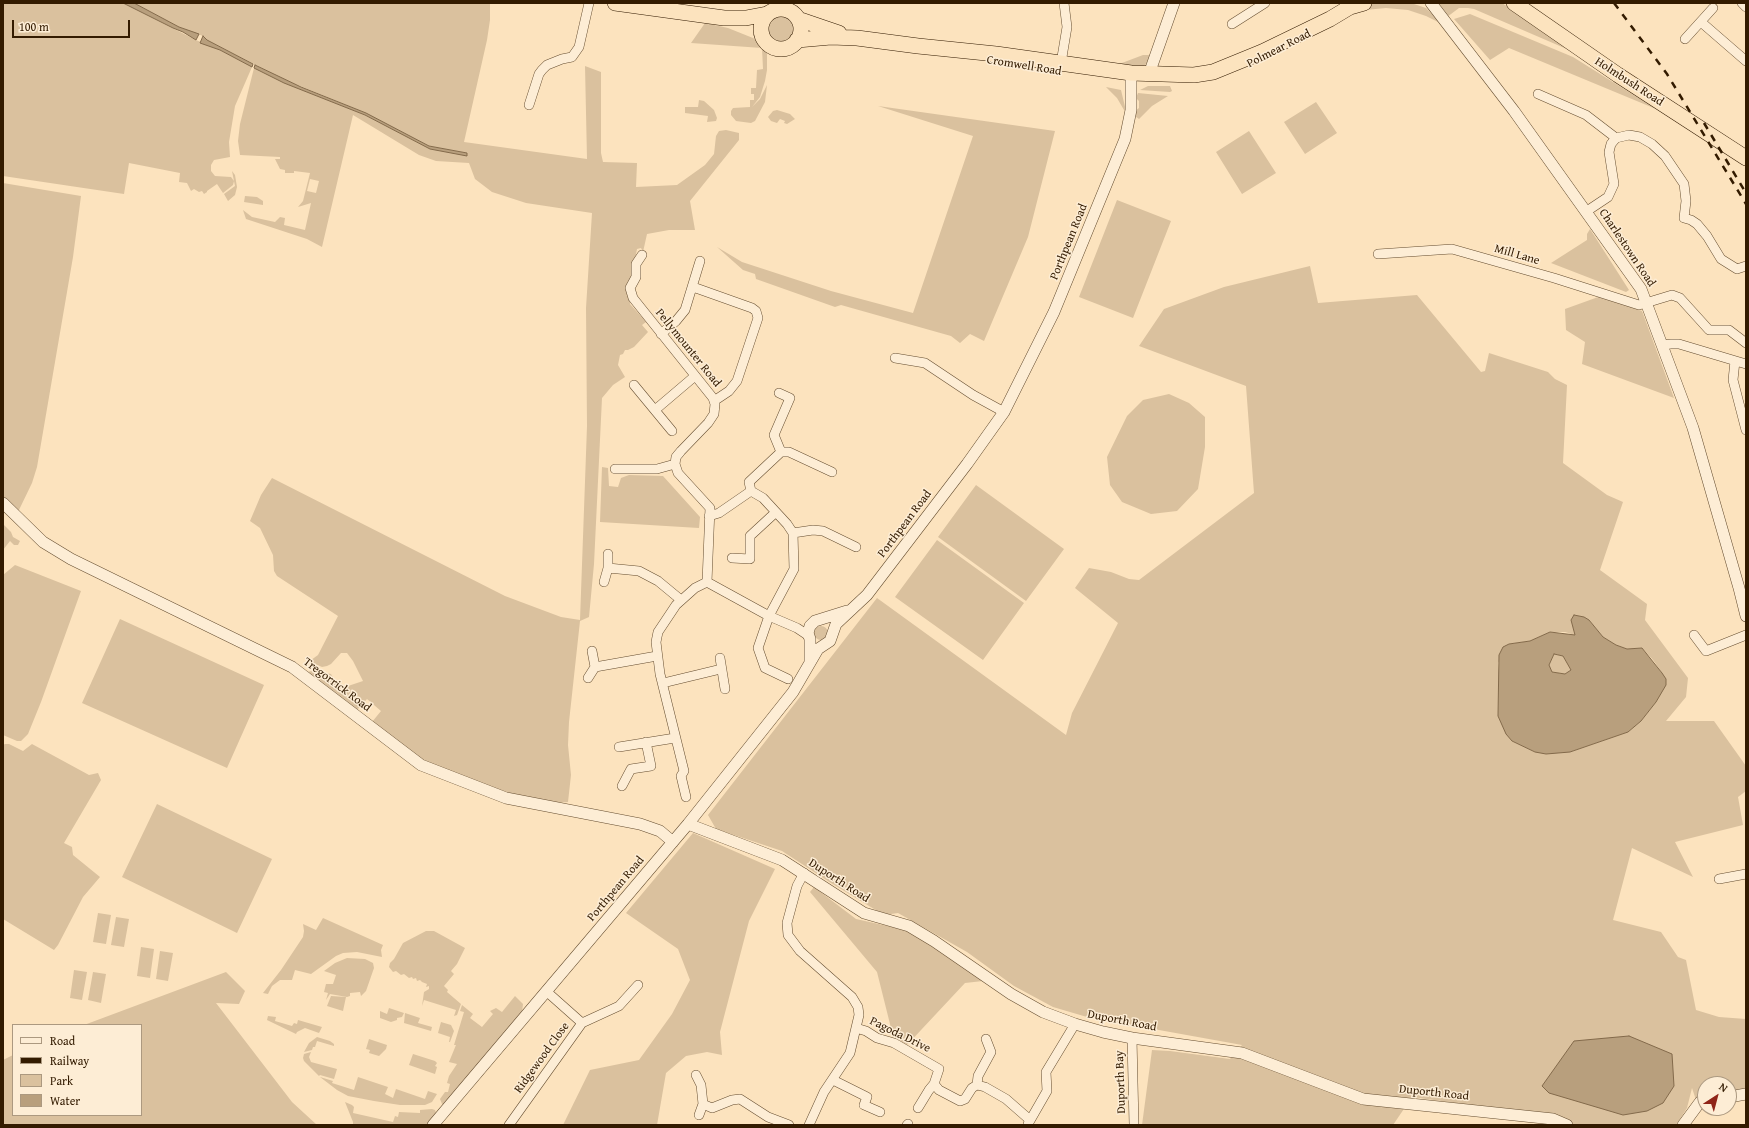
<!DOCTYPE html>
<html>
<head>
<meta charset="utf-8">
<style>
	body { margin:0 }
	#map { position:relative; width:1749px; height:1128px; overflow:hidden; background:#fce3be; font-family:"Gentium Book Plus",serif }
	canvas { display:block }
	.frame { position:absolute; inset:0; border:4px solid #331b00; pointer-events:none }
	.legend { position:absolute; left:12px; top:1024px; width:130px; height:92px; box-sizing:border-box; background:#fdedd5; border:1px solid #ac9980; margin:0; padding:5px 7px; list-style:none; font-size:12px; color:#331b00 }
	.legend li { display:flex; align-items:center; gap:8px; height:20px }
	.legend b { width:20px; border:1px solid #ac9980 }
	.north { position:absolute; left:1697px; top:1076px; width:40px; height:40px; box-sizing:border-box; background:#fdedd5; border:1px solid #ac9980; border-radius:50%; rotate:36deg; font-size:11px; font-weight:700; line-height:16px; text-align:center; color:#331b00 }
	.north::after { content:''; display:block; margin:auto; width:14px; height:18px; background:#8f2418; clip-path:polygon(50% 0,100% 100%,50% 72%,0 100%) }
	.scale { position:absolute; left:12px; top:20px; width:118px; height:18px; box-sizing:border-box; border:2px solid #331b00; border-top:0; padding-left:5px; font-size:12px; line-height:14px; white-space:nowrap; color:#331b00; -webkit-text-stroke:3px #fdedd5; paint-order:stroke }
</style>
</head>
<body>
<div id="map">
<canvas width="1749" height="1128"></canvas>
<div class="frame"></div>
<ul class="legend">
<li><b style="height:5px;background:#fdedd5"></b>Road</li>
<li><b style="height:5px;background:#331b00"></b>Railway</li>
<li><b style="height:11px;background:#dac19e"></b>Park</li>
<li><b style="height:11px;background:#b89f7d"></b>Water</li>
</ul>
<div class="north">N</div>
<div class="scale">100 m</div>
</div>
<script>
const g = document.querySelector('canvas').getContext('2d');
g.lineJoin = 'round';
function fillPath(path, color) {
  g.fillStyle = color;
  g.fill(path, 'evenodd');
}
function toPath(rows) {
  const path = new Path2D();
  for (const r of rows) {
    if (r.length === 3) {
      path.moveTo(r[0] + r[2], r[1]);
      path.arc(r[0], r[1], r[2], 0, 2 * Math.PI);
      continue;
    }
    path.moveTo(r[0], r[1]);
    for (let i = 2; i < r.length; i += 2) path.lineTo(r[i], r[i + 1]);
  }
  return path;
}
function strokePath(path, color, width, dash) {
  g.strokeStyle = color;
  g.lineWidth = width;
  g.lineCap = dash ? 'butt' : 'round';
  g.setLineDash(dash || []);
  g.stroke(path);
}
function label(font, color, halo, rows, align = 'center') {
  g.font = font + ' "Gentium Book Plus",serif';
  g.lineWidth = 3;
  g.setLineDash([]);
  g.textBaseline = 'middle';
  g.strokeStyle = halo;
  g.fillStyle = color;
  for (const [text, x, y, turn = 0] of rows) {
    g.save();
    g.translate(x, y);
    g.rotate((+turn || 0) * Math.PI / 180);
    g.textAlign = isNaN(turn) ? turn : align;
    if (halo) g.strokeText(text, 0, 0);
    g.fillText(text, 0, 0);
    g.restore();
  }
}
const green = toPath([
	[3,3,123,3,196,40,220,50,252,67,235,106,229,142,230,157,214,160,211,165,211,171,215,176,231,177,234,181,233,185,223,193,217,184,207,191,207,192,204,194,202,191,199,192,194,189,191,191,187,183,179,182,180,173,129,163,124,194,3,176],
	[134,3,490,3,490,20,487,40,464,142,587,159,585,66,601,72,601,153,603,162,637,163,636,187,677,185,705,165,714,154,716,136,719,131,726,130,739,133,739,140,690,201,695,230,669,230,647,234,643,252,641,248,637,249,632,275,630,304,646,322,642,325,648,332,634,347,628,350,625,350,623,354,620,355,618,365,625,377,613,385,602,398,594,564,589,617,580,621,569,722,568,745,571,775,568,802,551,803,527,798,481,784,423,760,372,722,381,711,367,699,357,710,307,672,312,671,331,674,339,689,363,681,353,661,347,653,341,653,331,664,327,666,322,667,311,662,307,663,318,655,338,616,277,576,274,571,273,555,260,528,250,521,261,495,272,478,505,596,561,617,580,620,587,426,586,308,592,213,526,203,492,192,475,179,469,163,436,161,419,155,353,115,322,247,307,239,246,219,243,210,252,217,275,222,280,217,285,218,284,225,305,230,311,203,298,207,303,201,310,173,294,171,294,173,285,173,285,170,280,169,275,159,280,159,280,157,240,155,238,141,240,124,254,68,284,83,365,115,430,149,467,155,467,153,429,146,366,113,283,79,207,40,203,36,179,27],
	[310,179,319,181,316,193,307,191],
	[1374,3,1411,3,1426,8,1439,21,1438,22,1426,16,1408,10,1386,8,1365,10,1367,5],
	[1439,3,1502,3,1576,53,1474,9,1468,8,1459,8,1447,17],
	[1470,14,1573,57,1656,109,1509,48,1490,60,1454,19],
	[780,29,14],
	[705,23,728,28,753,38,767,49,767,70,765,81,760,97,752,107,760,99,767,85,765,102,755,121,751,123,736,121,731,115,731,111,733,108,750,107,750,100,754,100,754,94,751,94,751,88,756,88,757,70,763,69,762,48,691,43],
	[1143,55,1151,55,1149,61,1143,67,1114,66],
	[1148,86,1170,86,1172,91,1170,92,1140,90],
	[1106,87,1121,90,1126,111,1124,110,1117,98],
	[1138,93,1168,96,1152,106,1139,119,1135,116,1135,111,1139,108,1139,101,1136,98],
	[699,100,704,101,714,110,717,118,716,121,707,122,708,116,685,113,685,107,698,107],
	[1316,102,1337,133,1305,154,1284,122],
	[878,106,1055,131,1028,237,984,341,970,334,960,343,951,336,841,305,835,307,756,279,755,274,743,270,717,247,742,262,831,291,913,313,973,136],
	[777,110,790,114,795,119,787,124,784,123,785,121,780,119,777,123,771,121,768,117,773,111],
	[1249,131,1276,173,1242,194,1216,152],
	[232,171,235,175,237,187,235,195,228,201,224,194,235,186],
	[3,183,81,196,73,257,37,467,32,483,18,512,3,497],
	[245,196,257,197,263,201,263,205,244,202],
	[1117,200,1171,221,1133,318,1079,297],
	[1590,229,1629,290,1626,292,1551,263,1587,240,1587,234],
	[1310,266,1318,303,1417,295,1481,372,1485,371,1489,353,1548,372,1555,379,1567,385,1563,463,1607,495,1623,502,1600,570,1647,604,1645,620,1688,678,1686,697,1666,721,1714,721,1746,766,1746,791,1738,797,1743,825,1675,842,1693,877,1632,848,1613,920,1661,932,1678,957,1686,960,1696,1010,1719,1017,1746,1019,1746,1091,1729,1094,1729,1084,1705,1084,1705,1099,1696,1100,1692,1088,1687,1108,1676,1125,1567,1125,1552,1116,1412,1097,1393,1125,1142,1125,1152,1050,1170,1051,1230,1059,1242,1045,1087,1017,1053,1007,1014,986,967,952,898,913,884,915,831,883,782,851,716,829,708,815,877,598,1066,735,1072,713,1118,623,1075,588,1089,568,1111,572,1129,579,1139,580,1254,493,1246,386,1139,346,1164,309,1224,287],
	[1589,620,1603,637,1616,645,1627,649,1642,648,1653,660,1662,673,1656,702,1641,721,1628,732,1570,752,1535,752,1512,741,1498,716,1499,673,1498,663,1509,644,1530,641,1550,632,1565,632,1575,635],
	[1601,296,1642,311,1674,398,1582,364,1585,342,1566,330,1565,309],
	[1169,394,1189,403,1205,417,1205,447,1198,489,1177,511,1151,514,1122,502,1110,485,1107,457,1127,416,1143,400],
	[602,467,608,468,609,486,618,487,621,478,629,475,663,476,700,517,699,528,600,522],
	[976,485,1064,549,1026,601,938,537],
	[3,524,11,532,13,537,20,541,18,545,14,545,10,541,3,550],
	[937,540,1024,603,983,660,895,597],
	[15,565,81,591,41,702,28,734,21,741,17,741,3,735,3,575],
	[120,619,264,685,227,768,82,703],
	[821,633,7],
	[1554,654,1563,656,1571,670,1565,674,1552,672,1549,665],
	[5,744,9,744,23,751,32,744,89,775,98,773,101,780,64,843,72,847,73,855,100,877,83,897,58,945,54,950,3,919,3,745],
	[157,804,272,859,237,933,122,877],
	[693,833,775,869,749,921,720,1032,722,1055,707,1052,686,1056,666,1073,657,1125,563,1125,590,1070,639,1060,672,1014,690,980,678,949,626,913],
	[814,887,856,919,910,931,983,981,965,983,907,1045,893,1036,877,972,810,892],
	[98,913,111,915,106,944,93,942],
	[116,917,129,919,124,947,111,945],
	[323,918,383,945,381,950,382,957,357,952,343,953,336,956,311,974,295,970,292,980,280,980,272,986,268,994,263,993,281,970,303,937,304,931,303,924,316,930],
	[426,931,434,931,465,948,457,964,451,971,454,974,444,986,448,990,447,992,461,1004,457,1015,454,1016,456,1010,424,1000,422,1006,424,992,429,989,429,986,426,987,427,984,422,982,420,980,417,981,416,978,413,979,412,977,409,978,404,974,401,975,396,971,393,972,389,967,390,963,394,959,403,943],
	[141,947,154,949,150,978,137,976],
	[160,951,173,953,168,981,156,979],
	[347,958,365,959,373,963,374,968,366,991,361,996,360,992,350,993,350,996,347,997,330,994,326,1000,328,993,324,992,326,984,333,984,336,975,324,971,335,963],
	[74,970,87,972,82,1000,70,998],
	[93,972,106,974,101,1003,88,1000],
	[226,972,245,991,239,1004,216,1003,292,1102,317,1125,3,1125,3,1060,13,1055,13,1115,141,1115,141,1025,84,1025],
	[331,996,346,997,343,1011,327,1006],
	[515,996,523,1004,522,1012,445,1104,442,1104,440,1099,445,1092,448,1092,450,1084,447,1083,449,1076,457,1064,449,1062,456,1045,454,1045,464,1012,460,1011,462,1005,473,1014,470,1018,482,1027,493,1014,490,1011,496,1008,502,1012],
	[389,1008,404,1013,402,1017,397,1018,397,1020,391,1022,380,1018,380,1011,387,1014],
	[405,1013,420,1018,418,1023,432,1027,431,1031,404,1023],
	[268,1016,276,1017,275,1021,292,1026,294,1023,297,1024,298,1020,322,1027,319,1033,305,1028,297,1032,296,1034,267,1020],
	[441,1022,451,1025,454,1031,450,1042,449,1042,450,1037,438,1033],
	[317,1037,330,1041,334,1044,334,1046,317,1041,315,1047,313,1047,312,1050,304,1052,309,1043],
	[369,1039,387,1045,386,1049,379,1056,369,1053,370,1050,366,1049],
	[311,1052,309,1057,311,1062,337,1069,334,1079,320,1075,319,1076,304,1061,303,1058,304,1054],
	[413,1054,435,1061,437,1063,435,1066,437,1067,435,1074,409,1065],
	[320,1077,333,1081,332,1083,354,1090,358,1077,388,1087,385,1094,393,1098,396,1089,425,1099,428,1091,437,1094,432,1102,425,1105,400,1105,374,1101,348,1096,337,1090],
	[345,1102,352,1105,354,1107,353,1113,393,1122,395,1116,398,1117,399,1112,420,1113,420,1110,432,1109,435,1110,437,1115,428,1125,353,1125,353,1122]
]);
const water = toPath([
	[123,3,134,3,179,27,199,34,196,40,183,32,173,28,123,3],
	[203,36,207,40,253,64,252,67,220,50,200,43,203,36],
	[255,65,301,87,366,113,429,146,467,153,467,156,430,149,365,115,284,83,254,68,255,65],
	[1574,615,1584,617,1589,620,1603,637,1616,645,1627,649,1642,648,1662,673,1666,679,1666,685,1656,702,1641,721,1628,732,1570,752,1546,754,1535,752,1512,741,1506,734,1498,716,1499,655,1503,647,1509,644,1530,641,1550,632,1575,635,1571,620,1574,615],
	[1554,654,1563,656,1571,670,1565,674,1552,672,1549,665,1554,654],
	[1629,1036,1672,1054,1674,1086,1663,1103,1647,1111,1623,1115,1549,1093,1542,1086,1574,1041,1629,1036]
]);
const minor = toPath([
	[1742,3,1746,7],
	[781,9,783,3],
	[1701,22,1746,61],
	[1232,24,1265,3],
	[1685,39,1713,8],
	[1061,63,1067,27,1064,3],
	[1538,94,1586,115,1616,138],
	[529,105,539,74,542,70,547,65,562,59,572,57,579,47,589,3],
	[1587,211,1608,197,1614,184,1609,152,1611,144,1616,138,1629,135,1640,137,1652,144,1665,156,1684,184,1686,201,1684,218,1691,220,1697,224,1707,236,1721,259,1737,269,1746,266],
	[1378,254,1452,249,1554,278,1639,305,1672,295,1680,298,1709,330,1729,330,1746,343],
	[642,255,636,264,636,277,630,288,633,298,713,398,715,404,714,414,708,423,681,451,676,457,675,464,678,473,710,508,707,582,769,616,797,628,809,636],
	[693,287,752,308,756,311,758,318,737,381,729,391,714,401],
	[661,334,676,321,685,310,700,261],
	[1662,345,1671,344,1679,344,1746,364],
	[895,358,925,363,973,395,1004,412],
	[1735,361,1733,380,1746,430],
	[634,385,672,431],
	[655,410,695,376],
	[781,452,789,452,832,472],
	[615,469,657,469,675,464],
	[751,491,749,482,781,452,774,435,790,398,779,393],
	[709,516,719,513,751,491,763,498,787,524,793,533,794,569,769,616,758,648,765,668,788,679],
	[793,533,813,530,823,531,856,547],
	[732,558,750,559,750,536,776,512],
	[608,568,608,554],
	[604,582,608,568,639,571,658,581,681,600],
	[1694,635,1706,651,1746,635],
	[720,658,725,689],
	[595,667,657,656],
	[588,678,595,667,592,651],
	[663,683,721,669],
	[619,747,675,738],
	[622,786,631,769,651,766,646,742],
	[686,797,681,776,684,771,660,674,656,642,658,632,676,605,695,588,707,582],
	[804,873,797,886,787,923,788,935,800,951,852,997,858,1007,859,1015,850,1053,824,1092,809,1125],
	[1719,879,1746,874],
	[546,991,582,1023],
	[856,1028,866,1031,877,1038,894,1043,939,1069,934,1084,939,1090,960,1101,965,1099,972,1088,977,1085,985,1087,1006,1099,1030,1120],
	[1132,1038,1134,1125],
	[696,1075,701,1085,703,1104,699,1115],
	[833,1080,867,1097,864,1105,880,1112],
	[977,1085,978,1076,991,1052,986,1039],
	[703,1104,712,1108,732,1100,740,1099,768,1117,789,1125],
	[918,1108,929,1090,934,1084],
	[1028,1124,1047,1091,1046,1072,1075,1024],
	[509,1125,582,1023,619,1006,638,985],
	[907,1125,908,1124]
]);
const tertiary = toPath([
	[1431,3,1514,111,1641,289,1693,428,1739,588,1746,616],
	[1149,74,1174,3],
	[3,503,43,542,71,559,292,667,421,765,506,798,640,824,660,831,673,842],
	[810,662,810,639,808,633,810,626,815,621,847,611],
	[688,824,782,860,864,913,909,926,934,941,1011,994,1043,1012,1075,1024,1103,1032,1132,1038,1242,1053,1363,1099,1553,1119,1567,1125],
	[1729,1097,1746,1094],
	[433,1125,688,824,793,692,818,649,830,641,836,624,867,595,967,464,1004,412,1054,312,1125,139,1131,110,1131,73],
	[1683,1125,1700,1102,1705,1101]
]);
const trunk = toPath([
	[615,3,724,18,746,18,767,14],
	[1514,3,1618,75,1746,158],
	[781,29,20],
	[798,19,839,33],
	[797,40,831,37,857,38,918,46,996,54,1131,73,1194,75,1213,72,1262,52,1330,19,1350,7,1364,3]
]);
const rail = toPath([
	[1614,3,1667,74,1746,204],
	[1704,123,1746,193]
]);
const streetNames = [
	["Polmear Road",1279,49,-27],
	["Cromwell Road",1024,66,9],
	["Holmbush Road",1629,82,33],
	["Porthpean Road",1069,242,-68],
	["Charlestown Road",1627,248,56],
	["Mill Lane",1517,255,16],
	["Pellymounter Road",688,348,51],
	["Porthpean Road",905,524,-53],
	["Tregorrick Road",337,685,37],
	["Duporth Road",839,881,33],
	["Porthpean Road",616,889,-50],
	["Duporth Road",1122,1021,11],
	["Pagoda Drive",900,1035,26],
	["Ridgewood Close",542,1058,-54],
	["Duporth Bay",1121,1082,-92],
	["Duporth Road",1434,1093,6]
];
fillPath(green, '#dac19e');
fillPath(water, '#b89f7d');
strokePath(water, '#836a4b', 1);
strokePath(minor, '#654d30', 10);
strokePath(tertiary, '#654d30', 12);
strokePath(trunk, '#331b00', 16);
strokePath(minor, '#fdedd5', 9);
strokePath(tertiary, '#fdedd5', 11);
strokePath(trunk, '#fce3be', 15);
strokePath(rail, '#331b00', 2.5, [7, 7]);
label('12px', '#331b00', '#fdedd5', streetNames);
</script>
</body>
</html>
